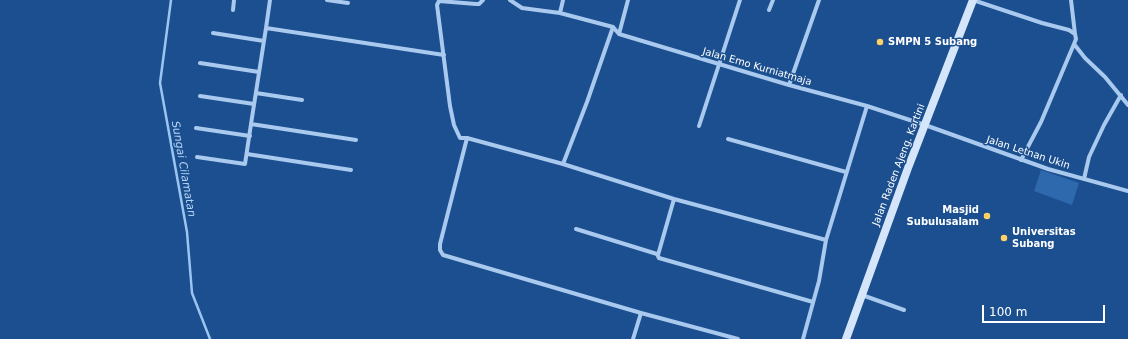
<!DOCTYPE html>
<html>
<head>
<meta charset="utf-8">
<style>
	body { margin:0 }
	#map { position:relative; width:1128px; height:339px; overflow:hidden; background:#1b4f8f; font-family:"DejaVu Sans",sans-serif }
	canvas { display:block }
	.scale { position:absolute; left:982px; top:305px; width:123px; height:18px; box-sizing:border-box; border:2px solid #fff; border-top:0; padding-left:5px; font-size:12px; line-height:14px; white-space:nowrap; color:#fff; -webkit-text-stroke:3px #1b4f8f; paint-order:stroke }
</style>
</head>
<body>
<div id="map">
<canvas width="1128" height="339"></canvas>
<div class="scale">100 m</div>
</div>
<script>
const g = document.querySelector('canvas').getContext('2d');
g.lineJoin = 'round';
function fillPath(path, color) {
  g.fillStyle = color;
  g.fill(path, 'evenodd');
}
function toPath(rows) {
  const path = new Path2D();
  for (const r of rows) {
    path.moveTo(r[0], r[1]);
    for (let i = 2; i < r.length; i += 2) path.lineTo(r[i], r[i + 1]);
  }
  return path;
}
function strokePath(path, color, width, dash) {
  g.strokeStyle = color;
  g.lineWidth = width;
  g.lineCap = dash ? 'butt' : 'round';
  g.setLineDash(dash || []);
  g.stroke(path);
}
function label(font, color, halo, rows, align = 'center') {
  g.font = font + ' "DejaVu Sans",sans-serif';
  g.lineWidth = 3;
  g.setLineDash([]);
  g.textBaseline = 'middle';
  g.strokeStyle = halo;
  g.fillStyle = color;
  for (const [text, x, y, turn = 0] of rows) {
    g.save();
    g.translate(x, y);
    g.rotate((+turn || 0) * Math.PI / 180);
    g.textAlign = isNaN(turn) ? turn : align;
    if (halo) g.strokeText(text, 0, 0);
    g.fillText(text, 0, 0);
    g.restore();
  }
}
const green = toPath([
	[1041,170,1079,183,1072,205,1034,191]
]);
const stream = toPath([
	[171,0,160,83,187,232,192,293,210,339]
]);
const street = toPath([
	[270,0,266,28,444,55],
	[327,0,348,3],
	[483,0,479,4,476,4,439,1,437,5,450,106,454,125,460,138,467,138,563,164,674,199,826,240],
	[510,0,522,8,560,13,613,27,619,34],
	[628,0,619,34,789,85,867,106,925,125,1048,169,1128,191],
	[973,0,1042,23,1069,30,1075,34,1076,39,1074,44,1085,58,1105,77,1128,105],
	[1071,0,1075,34],
	[233,10,234,0],
	[769,10,773,0],
	[560,13,563,0],
	[266,28,251,124,356,140],
	[213,33,264,41],
	[200,63,259,72],
	[789,85,819,0],
	[256,93,302,100],
	[200,96,254,104],
	[699,126,740,0],
	[196,128,250,136],
	[467,138,440,244,440,250,443,255,641,313,738,339],
	[728,139,846,172],
	[247,154,351,170],
	[197,157,245,164,251,124],
	[1021,160,1041,122,1074,44],
	[563,164,587,102,613,27],
	[1084,179,1089,157,1104,125,1121,95],
	[674,199,658,255,657,254,659,258,813,302],
	[576,229,657,254],
	[862,295,904,310],
	[633,339,641,313],
	[803,339,819,281,826,240,867,106]
]);
const secondary = toPath([
	[846,339,908,168,973,0]
]);
const markers = [
	[880,42,4,"#ffd166"],
	[987,216,4,"#ffd166"],
	[1004,238,4,"#ffd166"]
];
const poiNames = [
	["SMPN 5 Subang",888,42],
	["Masjid",979,210,"right"],
	["Subulusalam",979,222,"right"],
	["Universitas",1012,232],
	["Subang",1012,244]
];
const streetNames = [
	["Jalan Emo Kurniatmaja",757,67,16],
	["Jalan Letnan Ukin",1028,153,18],
	["Jalan Raden Ajeng. Kartini",899,165,-69]
];
const waterNames = [
	["Sungai Cilamatan",183,169,80]
];
fillPath(green, '#2e69ad');
strokePath(stream, '#9cc4f0', 2.5);
strokePath(street, '#a9c9ee', 4);
strokePath(secondary, '#d6e6fa', 8);
for (const [x, y, r, color] of markers) {
  const dot = new Path2D();
  dot.arc(x, y, r, 0, 2 * Math.PI);
  g.fillStyle = color;
  g.fill(dot);
  strokePath(dot, '#1b4f8f', 1.5);
}
label('bold 10px', '#fff', '#1b4f8f', poiNames, 'left');
label('10px', '#fff', '#1b4f8f', streetNames);
label('italic 11px', '#b5d3f5', '#1b4f8f', waterNames);
</script>
</body>
</html>
